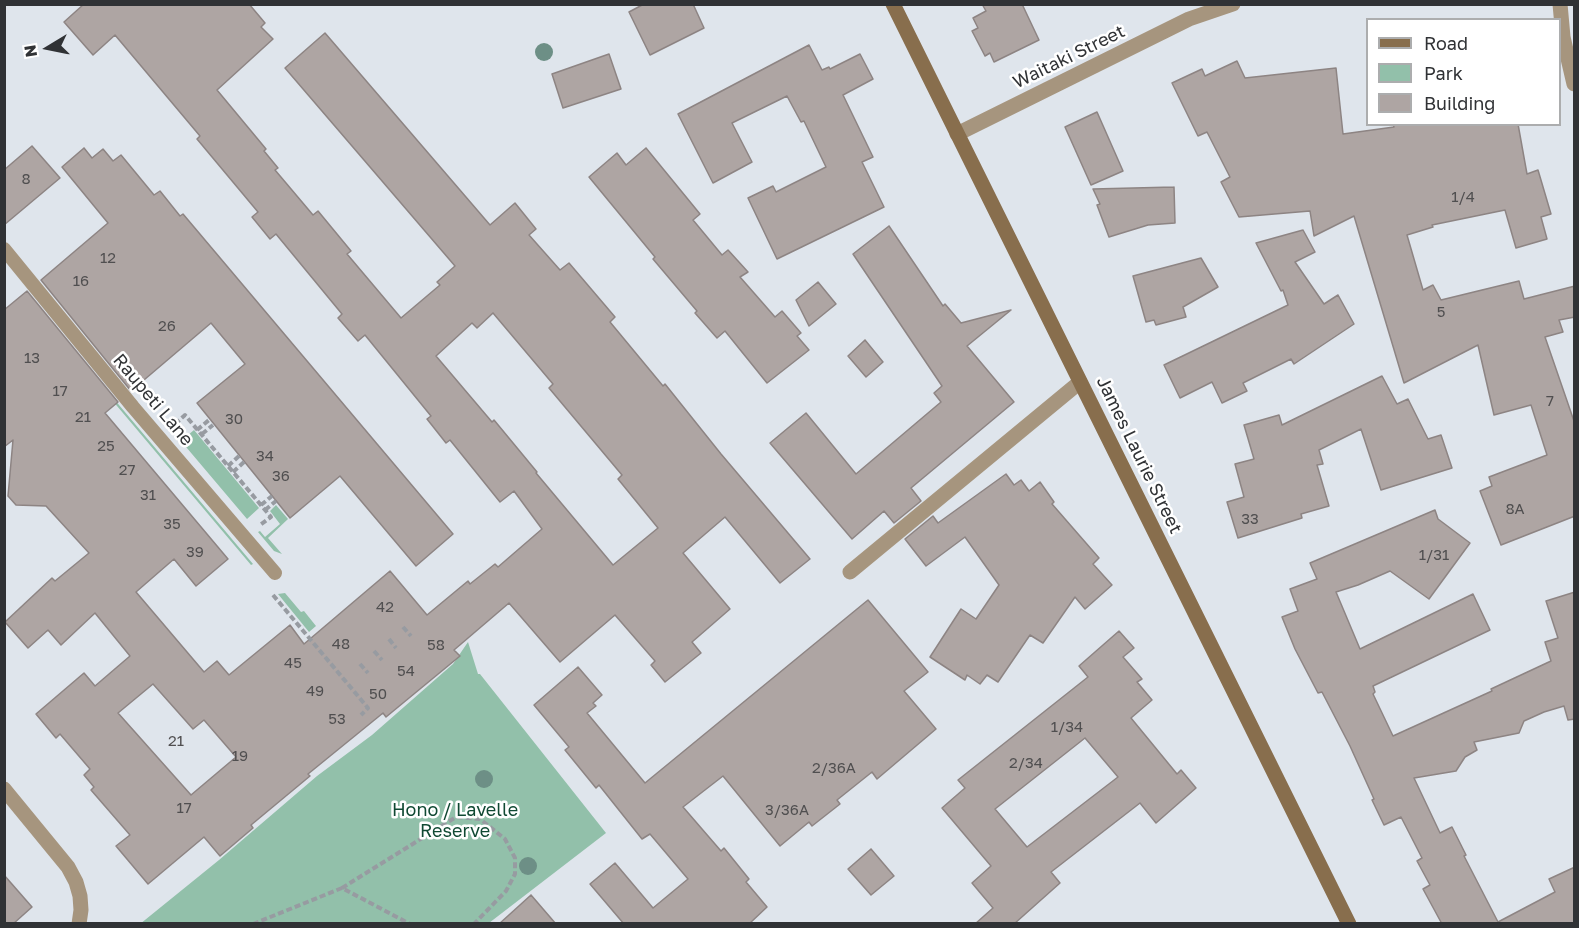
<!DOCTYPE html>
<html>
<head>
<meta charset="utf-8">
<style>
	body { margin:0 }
	#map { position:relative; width:1579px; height:928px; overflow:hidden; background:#dfe5ec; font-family:"Golos Text",sans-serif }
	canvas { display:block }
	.frame { position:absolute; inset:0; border:6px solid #303235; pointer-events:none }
	.legend { position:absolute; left:1366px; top:18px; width:195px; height:108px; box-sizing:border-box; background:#fff; border:2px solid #acadae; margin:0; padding:8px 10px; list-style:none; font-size:18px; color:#303235 }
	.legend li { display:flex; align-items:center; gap:12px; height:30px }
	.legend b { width:30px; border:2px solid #acadae }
	.north { position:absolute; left:18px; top:18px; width:60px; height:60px; -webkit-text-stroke:4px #fff; paint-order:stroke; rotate:260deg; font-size:16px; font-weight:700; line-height:24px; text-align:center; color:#303235 }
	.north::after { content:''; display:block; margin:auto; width:21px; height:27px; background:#303235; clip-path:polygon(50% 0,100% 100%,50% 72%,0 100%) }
</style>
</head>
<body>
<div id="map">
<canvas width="1579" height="928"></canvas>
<div class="frame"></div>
<ul class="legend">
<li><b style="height:8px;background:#886e4d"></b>Road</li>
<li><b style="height:16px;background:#92c0aa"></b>Park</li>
<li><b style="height:16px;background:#aea5a3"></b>Building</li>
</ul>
<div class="north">N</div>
</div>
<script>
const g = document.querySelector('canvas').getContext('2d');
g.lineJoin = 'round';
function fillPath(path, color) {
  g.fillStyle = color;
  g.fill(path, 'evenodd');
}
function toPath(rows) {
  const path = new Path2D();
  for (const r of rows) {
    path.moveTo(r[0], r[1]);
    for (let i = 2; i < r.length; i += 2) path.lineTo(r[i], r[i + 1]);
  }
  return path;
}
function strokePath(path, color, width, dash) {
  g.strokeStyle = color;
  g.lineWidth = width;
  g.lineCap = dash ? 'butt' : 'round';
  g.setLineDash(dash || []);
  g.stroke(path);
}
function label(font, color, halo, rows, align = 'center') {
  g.font = font + ' "Golos Text",sans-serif';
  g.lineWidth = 5;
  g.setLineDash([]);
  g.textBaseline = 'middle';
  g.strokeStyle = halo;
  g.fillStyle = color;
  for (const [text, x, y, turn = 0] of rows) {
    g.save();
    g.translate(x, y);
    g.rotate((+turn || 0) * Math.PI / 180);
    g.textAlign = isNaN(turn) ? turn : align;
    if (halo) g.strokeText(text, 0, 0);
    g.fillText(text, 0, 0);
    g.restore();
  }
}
const green = toPath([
	[71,348,253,564,251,565,69,349],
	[194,430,259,508,247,519,181,441],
	[276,505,288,519,268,538,282,554,274,551,258,532,260,531,265,537,280,524,270,511],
	[285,593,301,612,304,611,316,626,309,632,278,594],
	[468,642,478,674,480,674,606,833,489,923,140,924,219,860,317,776,372,735,453,664]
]);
const building = toPath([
	[84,4,249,4,265,23,261,27,273,39,217,90,266,149,264,151,278,168,275,170,313,215,318,211,351,251,347,254,401,318,440,285,437,282,455,266,285,68,325,33,490,225,515,203,536,229,529,235,560,270,569,263,615,317,610,322,663,386,665,384,721,454,810,559,780,583,725,517,683,553,730,609,692,642,701,653,665,682,651,665,655,661,615,615,560,662,509,603,454,650,460,656,386,717,383,713,308,774,310,776,251,825,253,828,220,856,204,837,148,884,116,846,130,835,91,790,94,787,84,775,90,769,60,734,56,738,36,714,84,673,95,686,130,656,95,613,61,645,48,630,28,648,5,622,52,578,55,581,89,553,46,506,16,505,8,496,13,440,4,447,4,310,27,291,118,402,105,413,228,559,196,586,174,559,136,592,204,672,217,661,229,675,290,625,304,644,390,571,427,615,468,581,470,584,495,564,498,567,542,529,514,491,500,502,450,440,446,443,427,419,431,416,365,335,358,341,338,318,342,314,276,234,270,239,252,217,258,212,197,139,200,136,115,35,93,55,64,22,84,4],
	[493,313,553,384,549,388,622,475,618,479,658,528,613,565,536,473,537,472,494,420,492,422,436,356,472,323,477,328,493,313],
	[153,684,193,729,204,720,236,757,191,795,118,713,153,684],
	[644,4,693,4,704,28,650,55,629,12,644,4],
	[982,4,1022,4,1039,40,994,62,990,53,985,56,972,31,978,28,973,18,986,11,982,4],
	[809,45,822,70,829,67,830,69,860,54,873,79,843,95,873,157,862,162,884,207,777,259,748,198,773,186,776,192,826,167,804,121,801,122,787,96,732,123,752,162,713,183,678,114,809,45],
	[609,54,621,89,563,108,552,74,609,54],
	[1237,61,1245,78,1336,68,1343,134,1394,127,1393,124,1518,124,1527,174,1538,170,1551,214,1541,217,1547,239,1516,248,1505,210,1432,225,1433,227,1407,235,1423,290,1433,285,1441,300,1519,281,1524,299,1575,286,1575,317,1559,320,1563,332,1545,337,1575,424,1575,516,1501,545,1480,491,1492,486,1489,477,1547,455,1531,405,1494,415,1478,345,1404,383,1354,216,1314,236,1310,211,1239,217,1221,182,1230,177,1207,132,1198,136,1172,83,1202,69,1205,76,1237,61],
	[1097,112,1123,171,1091,185,1065,127,1097,112],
	[32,146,60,178,4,225,4,170,32,146],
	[84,148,92,158,103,149,113,161,121,155,154,195,160,191,180,216,183,214,453,534,416,566,340,476,290,518,197,403,245,364,211,323,131,391,41,280,108,223,62,167,84,148],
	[646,148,700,214,693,220,722,255,728,250,748,272,740,277,775,317,782,311,801,333,797,336,809,350,767,383,725,331,717,338,695,313,697,311,653,259,655,257,589,177,617,153,626,165,646,148],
	[1174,187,1175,223,1148,225,1109,237,1097,205,1100,204,1093,189,1174,187],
	[889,226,943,306,945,304,961,323,1011,310,967,346,1014,402,911,488,921,501,894,523,884,511,852,539,770,443,806,413,856,474,941,402,934,393,942,386,853,254,889,226],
	[1303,230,1315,252,1295,262,1324,304,1338,295,1354,324,1294,364,1291,359,1243,383,1247,391,1222,403,1212,382,1180,398,1164,365,1288,305,1283,290,1281,291,1256,243,1303,230],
	[1201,258,1218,287,1183,307,1186,317,1156,325,1154,320,1146,322,1133,276,1201,258],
	[818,282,836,304,809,326,796,300,818,282],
	[865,340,883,362,866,377,848,356,865,340],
	[1382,376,1397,404,1408,399,1428,439,1441,435,1452,468,1381,490,1361,429,1319,450,1323,464,1317,465,1329,506,1301,514,1302,518,1238,538,1227,502,1244,497,1235,464,1254,459,1244,425,1279,415,1282,425,1382,376],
	[1006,474,1014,485,1021,480,1029,491,1040,482,1054,502,1052,504,1099,558,1093,564,1112,585,1085,609,1075,597,1043,643,1030,635,998,682,987,675,980,684,967,675,965,680,930,657,961,609,976,619,999,585,965,537,926,566,905,539,933,516,938,523,1006,474],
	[1435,510,1438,519,1470,543,1429,599,1390,571,1358,585,1336,592,1360,649,1473,594,1490,630,1373,686,1375,692,1373,694,1393,736,1492,691,1491,689,1551,661,1545,642,1558,638,1546,601,1575,592,1575,719,1568,720,1564,706,1544,712,1524,721,1519,733,1474,742,1477,750,1465,757,1456,771,1414,778,1440,833,1452,827,1466,855,1464,856,1498,922,1555,892,1549,879,1575,867,1575,924,1442,924,1423,889,1430,885,1417,861,1422,858,1401,817,1384,825,1372,800,1374,799,1350,746,1322,692,1318,693,1295,649,1282,617,1298,611,1290,589,1317,579,1310,563,1435,510],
	[868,600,928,672,904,691,936,729,877,779,872,772,837,800,840,804,812,826,809,822,780,846,723,776,683,807,721,851,724,848,749,879,746,882,767,907,749,924,624,924,590,884,615,863,653,908,688,879,650,834,642,839,599,785,596,788,565,750,569,747,534,705,578,667,602,695,593,703,596,706,587,713,645,783,868,600],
	[1119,631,1134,648,1123,657,1142,679,1137,682,1152,700,1131,718,1177,774,1181,770,1196,788,1156,823,1140,803,1051,872,1060,883,1014,924,975,924,993,908,972,883,991,866,942,808,965,788,958,780,1088,677,1079,666,1119,631],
	[1085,738,1118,777,1027,847,995,809,1085,738],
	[871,849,894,876,871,895,848,869,871,849],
	[4,875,32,907,13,924,4,924,4,875],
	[531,895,556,924,499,924,531,895]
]);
const path = toPath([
	[175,424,185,415,271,517,260,525],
	[197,430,209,420],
	[202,434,213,425],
	[228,466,239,456],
	[233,472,244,462],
	[261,505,272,496],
	[265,510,276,501],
	[273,595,368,708,361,715],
	[403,627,411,636],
	[389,639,396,648],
	[374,651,382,660],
	[360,664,368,673],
	[342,888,456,817,480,819,505,839,515,858,515,874,506,891,474,924],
	[253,924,342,888,410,924]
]);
const lane = toPath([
	[4,249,133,407,275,573]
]);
const street = toPath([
	[1560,4,1563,37,1574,84],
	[957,134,1189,19,1233,4],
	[850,572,1080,382],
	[4,789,68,867,76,882,80,896,81,910,79,924]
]);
const secondary = toPath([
	[893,4,1349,924]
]);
const trees = [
	[544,52],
	[484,779],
	[528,866]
];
const numberNames = [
	["8",26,179],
	["1/4",1463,197],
	["12",108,258],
	["16",81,281],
	["5",1441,312],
	["26",167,326],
	["13",32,358],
	["17",60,391],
	["7",1550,401],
	["21",83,417],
	["30",234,419],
	["25",106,446],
	["34",265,456],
	["27",127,470],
	["36",281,476],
	["31",148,495],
	["8A",1515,509],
	["33",1250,519],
	["35",172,524],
	["39",195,552],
	["1/31",1434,555],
	["42",385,607],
	["48",341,644],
	["58",436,645],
	["45",293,663],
	["54",406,671],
	["49",315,691],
	["50",378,694],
	["53",337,719],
	["1/34",1067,727],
	["21",176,741],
	["19",240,756],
	["2/34",1026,763],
	["2/36A",834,768],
	["17",184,808],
	["3/36A",787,810]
];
const streetNames = [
	["Waitaki Street",1069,57,-26],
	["Raupeti Lane",153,400,50],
	["James Laurie Street",1139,455,64]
];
const parkNames = [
	["Hono / Lavelle",455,810],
	["Reserve",455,831]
];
fillPath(green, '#92c0aa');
fillPath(building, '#aea5a3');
strokePath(building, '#8d8483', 1.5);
strokePath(path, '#979ba1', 4, [6, 3]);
strokePath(lane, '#a6957e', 14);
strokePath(street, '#a6957e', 15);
strokePath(secondary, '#886e4d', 15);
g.fillStyle = '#6d8f86';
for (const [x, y] of trees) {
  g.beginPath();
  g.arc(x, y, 9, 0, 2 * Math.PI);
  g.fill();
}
label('15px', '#504f50', null, numberNames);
label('18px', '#303235', '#fff', streetNames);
label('18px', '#104933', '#fff', parkNames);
</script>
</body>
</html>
